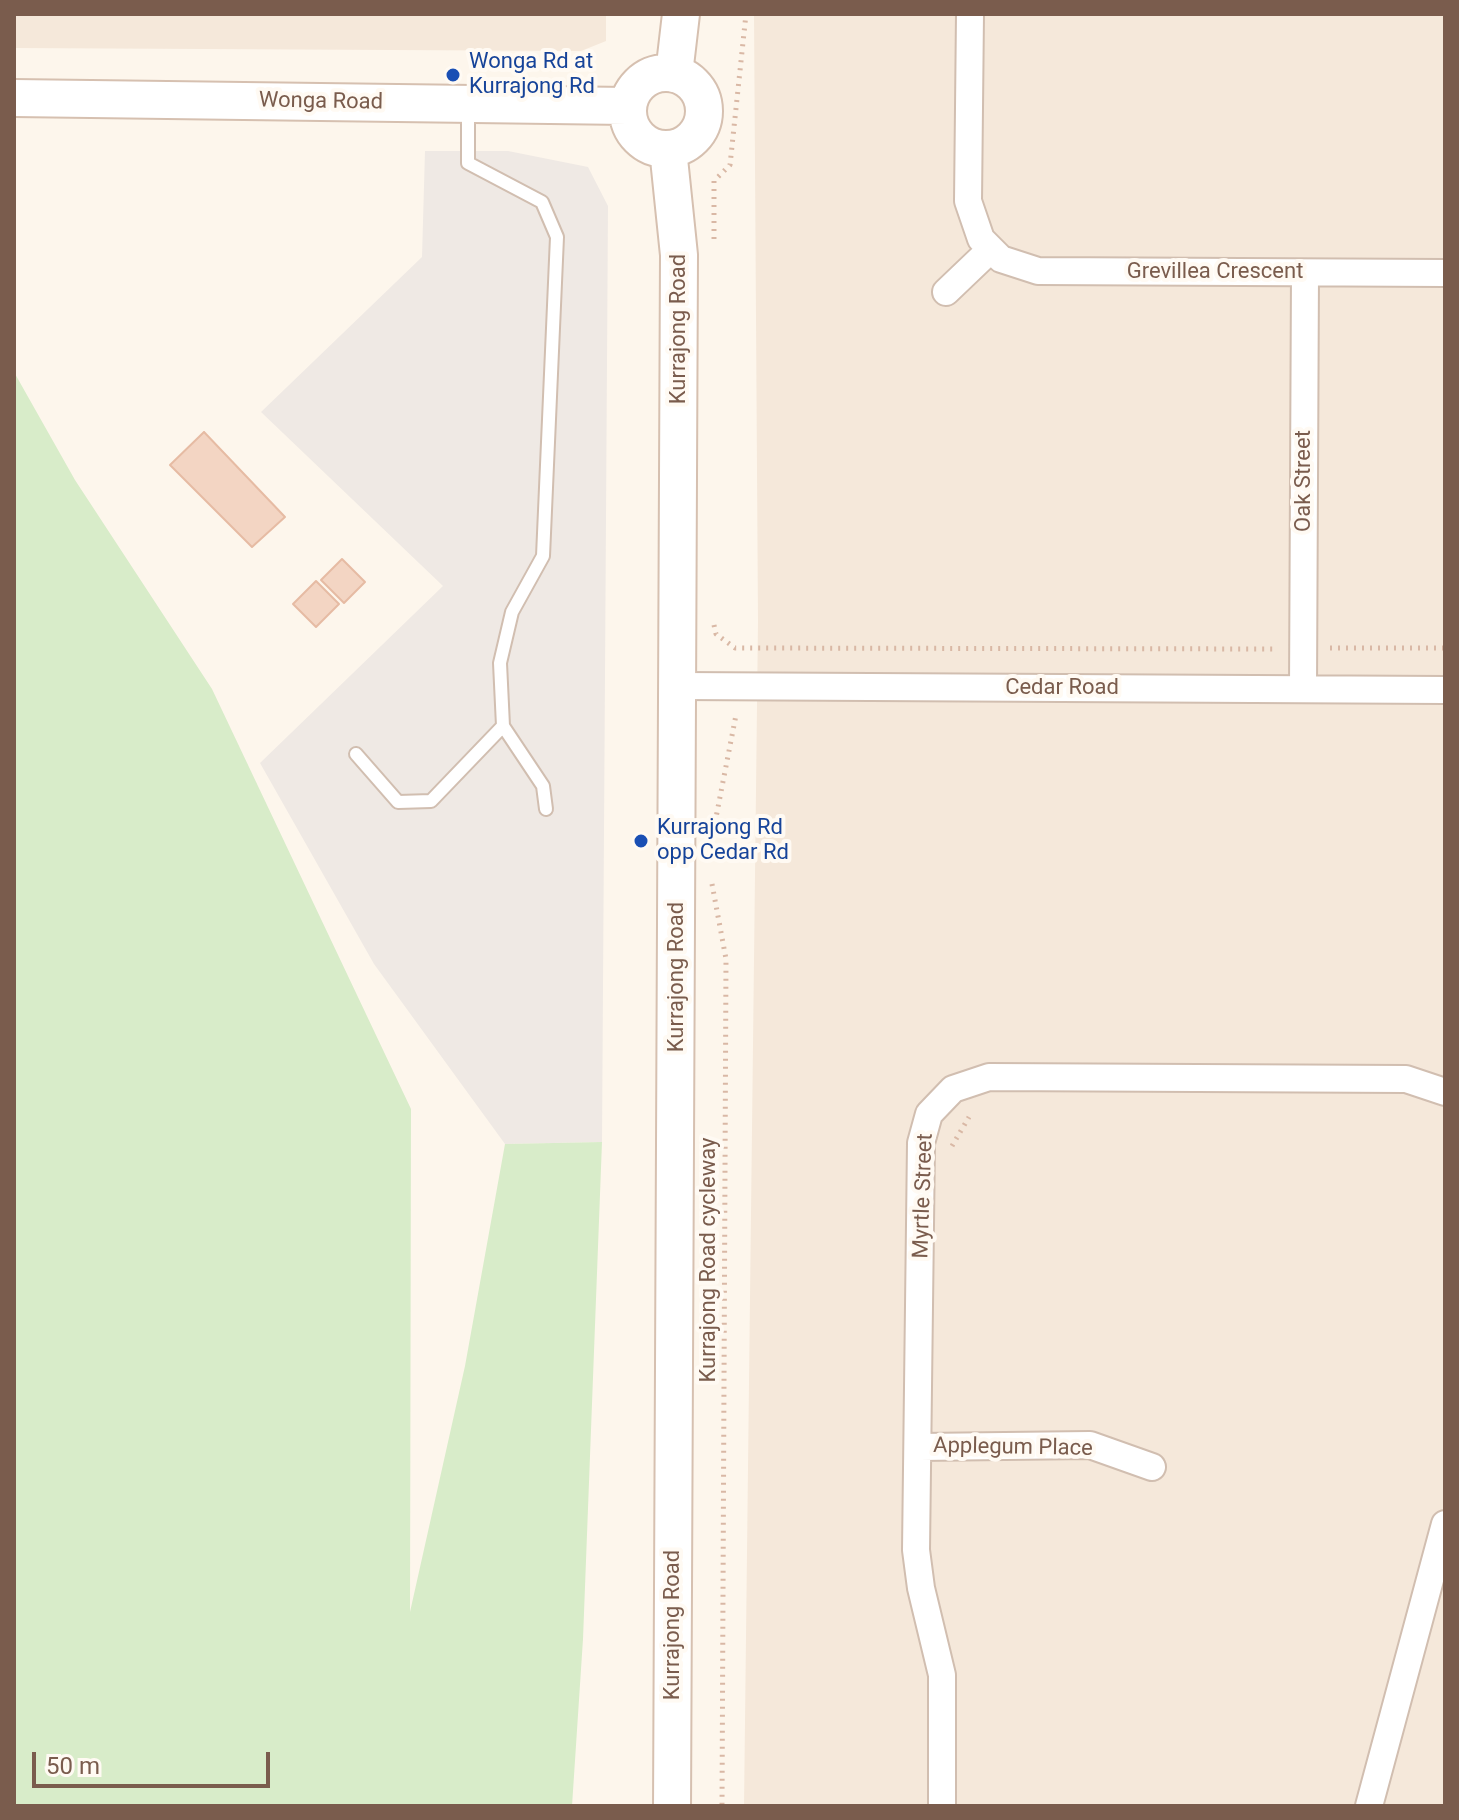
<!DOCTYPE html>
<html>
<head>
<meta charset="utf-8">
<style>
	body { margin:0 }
	#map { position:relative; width:1459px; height:1820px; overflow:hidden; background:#fdf6ec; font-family:Roboto,sans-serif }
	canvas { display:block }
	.frame { position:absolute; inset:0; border:16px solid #7a5c4d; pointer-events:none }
	.scale { position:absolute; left:32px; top:1752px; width:238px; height:36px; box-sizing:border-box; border:4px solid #7a5c4d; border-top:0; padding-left:10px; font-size:24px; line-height:28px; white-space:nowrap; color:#7a5c4d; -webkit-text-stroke:6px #fffaf3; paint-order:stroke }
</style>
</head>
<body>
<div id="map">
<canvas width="1459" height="1820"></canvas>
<div class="frame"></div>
<div class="scale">50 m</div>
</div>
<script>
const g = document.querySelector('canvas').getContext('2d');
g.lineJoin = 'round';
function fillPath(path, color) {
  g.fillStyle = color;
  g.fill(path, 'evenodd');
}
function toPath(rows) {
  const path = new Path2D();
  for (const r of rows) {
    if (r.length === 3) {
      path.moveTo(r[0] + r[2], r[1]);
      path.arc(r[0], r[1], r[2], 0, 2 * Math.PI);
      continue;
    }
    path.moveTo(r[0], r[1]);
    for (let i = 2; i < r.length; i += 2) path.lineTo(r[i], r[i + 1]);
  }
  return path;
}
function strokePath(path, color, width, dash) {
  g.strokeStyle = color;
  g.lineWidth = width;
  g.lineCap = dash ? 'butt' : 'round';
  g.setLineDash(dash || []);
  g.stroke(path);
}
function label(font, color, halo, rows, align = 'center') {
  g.font = font + ' Roboto,sans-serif';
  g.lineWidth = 8;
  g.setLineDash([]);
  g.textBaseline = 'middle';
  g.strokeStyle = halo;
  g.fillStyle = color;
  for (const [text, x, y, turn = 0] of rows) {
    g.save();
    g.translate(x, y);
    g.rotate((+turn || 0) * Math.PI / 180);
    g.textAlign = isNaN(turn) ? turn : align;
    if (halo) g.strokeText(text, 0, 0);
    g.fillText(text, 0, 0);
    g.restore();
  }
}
const residential = toPath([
	[14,14,606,14,606,41,581,51,14,48],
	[754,14,1445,14,1445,1806,744,1806,758,621]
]);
const industrial = toPath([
	[425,151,508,151,588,167,608,206,602,1142,505,1144,374,964,260,763,443,586,261,412,422,257]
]);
const green = toPath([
	[14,372,75,480,212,689,411,1109,410,1612,465,1366,505,1144,602,1142,583,1639,572,1806,14,1806]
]);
const building = toPath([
	[204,432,285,517,252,547,170,465,204,432],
	[342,559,365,582,344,603,321,580,342,559],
	[316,581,339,604,316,627,293,604,316,581]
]);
const path = toPath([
	[714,239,714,181,730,165,746,14],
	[714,625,716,634,735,648,1276,649],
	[1330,648,1445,648],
	[712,838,736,715],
	[712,884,726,959,722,1806],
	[952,1146,969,1117]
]);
const lane = toPath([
	[468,107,468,163,542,202,557,237,543,556,512,612,500,663,503,726,543,786,546,809],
	[356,754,398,802,431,801,503,726]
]);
const street = toPath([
	[970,14,968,201,981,239,1001,259,1038,271,1445,273],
	[946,292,990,250],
	[679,686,1445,690],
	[1303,689,1305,273],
	[920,1447,1090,1445,1152,1467],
	[942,1806,942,1675,921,1588,916,1550,921,1143,929,1114,953,1089,989,1077,1406,1079,1445,1092],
	[1369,1806,1445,1524]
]);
const secondary = toPath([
	[666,111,38],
	[674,74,681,14],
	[14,98,627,106],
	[668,149,679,255,672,1806]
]);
const markers = [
	[453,75,8,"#1a4fb4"],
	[641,841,8,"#1a4fb4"]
];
const transitNames = [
	["Wonga Rd at",469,62],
	["Kurrajong Rd",469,87],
	["Kurrajong Rd",657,828],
	["opp Cedar Rd",657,853]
];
const streetNames = [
	["Wonga Road",321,102,1],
	["Grevillea Crescent",1215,272],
	["Kurrajong Road",679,329,-90],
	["Oak Street",1304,481,-90],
	["Cedar Road",1062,688],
	["Kurrajong Road",677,977,-90],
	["Myrtle Street",924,1196,-88],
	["Kurrajong Road cycleway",709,1260,-90],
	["Applegum Place",1013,1448,1],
	["Kurrajong Road",673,1625,-90]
];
fillPath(residential, '#f5e8da');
fillPath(industrial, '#efe9e4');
fillPath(green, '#d8ecc9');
fillPath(building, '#f3d5c3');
strokePath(building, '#e6bba3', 2);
strokePath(lane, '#d1beb0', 16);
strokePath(street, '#d1beb0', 30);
strokePath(secondary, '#d6c0b0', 40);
strokePath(path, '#d9b8a5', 5, [2, 6]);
strokePath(lane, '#fff', 12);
strokePath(street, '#fff', 26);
strokePath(secondary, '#fff', 36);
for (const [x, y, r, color] of markers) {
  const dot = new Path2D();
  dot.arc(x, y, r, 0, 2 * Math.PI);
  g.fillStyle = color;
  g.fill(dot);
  strokePath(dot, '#fffaf3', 3);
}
label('22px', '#164399', '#fffaf3', transitNames, 'left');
label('22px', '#7a5c4d', '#fffaf3', streetNames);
</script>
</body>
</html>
